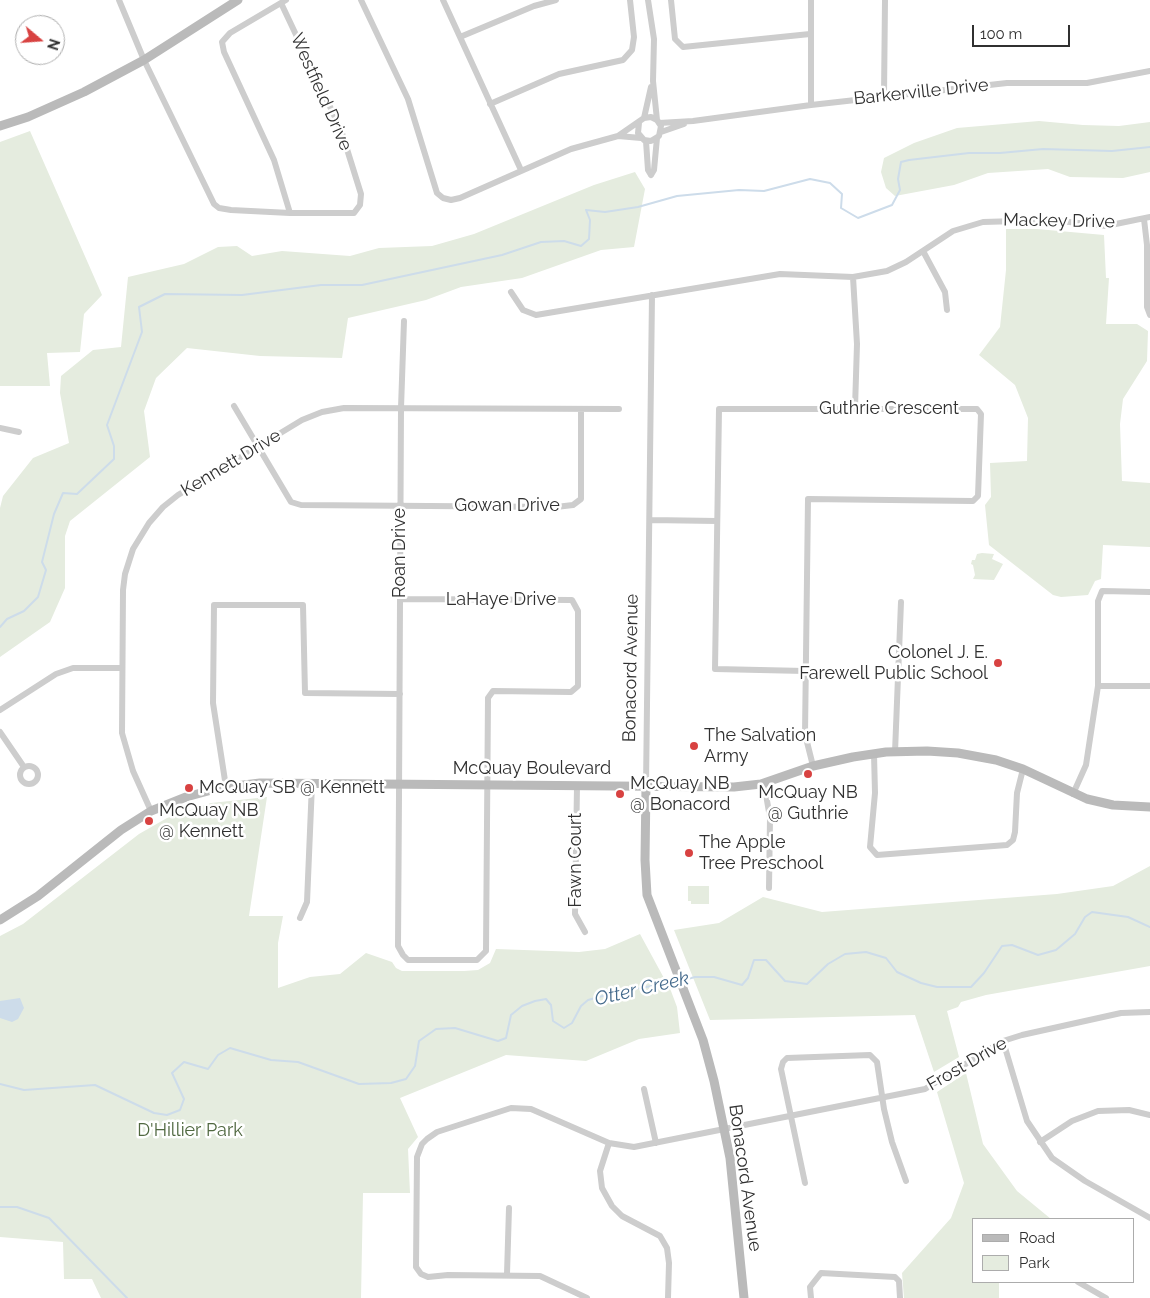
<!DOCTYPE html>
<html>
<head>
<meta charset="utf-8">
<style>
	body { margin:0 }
	#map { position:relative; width:1150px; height:1298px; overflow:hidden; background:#fff; font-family:Raleway,sans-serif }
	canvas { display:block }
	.legend { position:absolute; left:972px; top:1218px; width:162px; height:65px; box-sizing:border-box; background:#fff; border:1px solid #acacac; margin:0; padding:6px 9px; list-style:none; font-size:15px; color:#303030 }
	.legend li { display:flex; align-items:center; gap:10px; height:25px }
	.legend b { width:25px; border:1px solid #acacac }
	.north { position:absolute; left:15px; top:15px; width:50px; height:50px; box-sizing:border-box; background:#fff; border:1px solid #acacac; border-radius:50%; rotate:108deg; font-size:14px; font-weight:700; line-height:20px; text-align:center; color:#303030 }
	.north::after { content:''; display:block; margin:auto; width:18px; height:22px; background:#d84241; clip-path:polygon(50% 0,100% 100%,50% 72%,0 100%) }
	.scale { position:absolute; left:972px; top:25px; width:98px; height:22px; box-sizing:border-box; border:2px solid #303030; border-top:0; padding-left:6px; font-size:15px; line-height:18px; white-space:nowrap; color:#303030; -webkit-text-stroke:4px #fff; paint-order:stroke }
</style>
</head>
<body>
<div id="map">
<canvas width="1150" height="1298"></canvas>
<ul class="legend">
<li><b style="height:6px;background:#bababa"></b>Road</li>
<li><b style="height:14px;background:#e5ecdf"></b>Park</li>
</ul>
<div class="north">N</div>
<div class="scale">100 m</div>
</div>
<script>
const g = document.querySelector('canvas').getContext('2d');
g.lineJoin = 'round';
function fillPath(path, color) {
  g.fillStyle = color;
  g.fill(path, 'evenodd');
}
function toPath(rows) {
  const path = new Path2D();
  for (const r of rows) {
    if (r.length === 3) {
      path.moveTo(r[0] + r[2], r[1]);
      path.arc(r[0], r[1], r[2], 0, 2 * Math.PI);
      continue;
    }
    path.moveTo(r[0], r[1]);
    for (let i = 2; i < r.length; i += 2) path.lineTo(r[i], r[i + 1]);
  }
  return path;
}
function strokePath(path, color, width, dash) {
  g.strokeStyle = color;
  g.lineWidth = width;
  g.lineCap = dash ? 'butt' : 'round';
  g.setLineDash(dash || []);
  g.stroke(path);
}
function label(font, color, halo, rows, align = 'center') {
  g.font = font + ' Raleway,sans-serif';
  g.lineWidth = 5;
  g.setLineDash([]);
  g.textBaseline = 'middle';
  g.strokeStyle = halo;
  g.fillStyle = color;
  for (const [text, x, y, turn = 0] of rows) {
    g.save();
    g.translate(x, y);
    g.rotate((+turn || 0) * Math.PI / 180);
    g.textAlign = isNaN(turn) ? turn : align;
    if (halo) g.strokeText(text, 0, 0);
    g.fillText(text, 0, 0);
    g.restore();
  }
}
const green = toPath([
	[1039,121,1083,125,1119,126,1150,122,1150,172,1123,178,1070,177,1048,169,988,173,954,185,895,196,886,188,881,172,884,158,914,143,957,128],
	[30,131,102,295,84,314,80,352,47,353,50,386,0,386,0,142],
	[635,172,645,189,634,247,601,250,522,278,461,287,426,300,348,318,342,358,260,356,187,348,156,378,144,411,150,457,70,521,65,536,65,588,50,622,0,657,0,508,3,496,33,458,69,443,60,393,61,376,93,350,121,347,128,277,184,264,218,247,237,246,252,256,282,251,350,256,379,248,432,246,474,234,594,185],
	[1006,229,1037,229,1104,235,1106,278,1109,278,1106,324,1137,324,1148,331,1147,361,1123,399,1120,424,1122,481,1150,483,1150,547,1103,545,1101,579,1095,581,1088,595,1061,597,1053,595,989,545,985,505,991,497,990,463,1027,461,1028,418,1015,385,979,355,1000,327,1006,270],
	[982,553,994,554,992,559,1003,564,994,580,973,579,975,575,973,565,971,564,972,560,975,560,977,554],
	[267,797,249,916,283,916,278,943,278,988,310,977,340,974,366,953,392,962,396,968,402,971,464,971,478,970,490,963,496,949,579,952,605,949,640,934,671,991,677,1007,680,1033,639,1039,586,1061,506,1055,400,1098,418,1137,408,1149,410,1193,363,1193,361,1298,101,1298,92,1279,64,1279,63,1242,0,1237,0,936,23,924,139,834,167,818,211,803],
	[1150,866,1150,966,986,995,961,1002,958,1007,947,1011,959,1057,934,1072,915,1015,710,1020,674,930,719,923,763,897,822,912,1057,894,1113,886],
	[688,886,709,886,709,904,691,904,691,901,688,901],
	[966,1073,983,1144,1017,1191,1051,1219,974,1219,974,1282,999,1282,999,1298,904,1298,902,1273,951,1218,964,1183,937,1092]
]);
const water = toPath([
	[20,998,24,1008,18,1019,12,1022,0,1018,0,1001]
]);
const stream = toPath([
	[0,627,7,619,24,611,38,597,46,570,42,562,54,514,63,493,77,494,114,459,114,446,107,425,142,332,139,307,165,294,242,295,321,285,362,285,502,255,541,242,564,241,581,246,589,239,590,220,586,210,605,212,638,207,677,196,739,190,764,191,810,179,830,183,842,194,841,208,858,218,892,205,900,190,898,179,901,162,909,160,969,153,1000,153,1043,149,1112,151,1150,147],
	[684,980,695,977,714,977,742,985,748,978,754,960,766,960,785,981,807,984,828,964,845,954,866,952,886,958,897,972,921,983,937,987,971,987,984,973,1002,946,1012,945,1038,955,1056,950,1075,934,1085,917,1092,912,1128,917,1150,927],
	[0,1084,24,1090,95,1085,154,1113,167,1115,180,1110,184,1099,172,1073,184,1062,208,1069,218,1055,230,1048,271,1060,298,1062,359,1084,391,1083,406,1079,415,1066,419,1041,436,1029,455,1028,498,1041,506,1038,511,1015,522,1006,535,1001,546,999,551,1005,553,1021,564,1028,572,1023,581,1006,588,1000,621,991,677,982],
	[0,1207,17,1207,49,1218,127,1298]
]);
const street = toPath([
	[119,0,144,60,214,204,219,208,231,210,290,213,354,213,360,205,361,194,341,130,281,3],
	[286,0,230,33,222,42,224,52,274,160,290,213],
	[361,0,408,99,437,193,443,198,451,200,460,198,571,149,618,136,641,138],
	[443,0,521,170],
	[648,0,654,39,653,81,657,120],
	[671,0,675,39,683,47,810,34],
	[460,37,534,6,556,0],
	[884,96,885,0],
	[490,104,559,74,623,60,632,50,634,37,630,0],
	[811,105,811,0],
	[644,118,651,87],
	[659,123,693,121,811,105,1007,83,1087,83,1150,71],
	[661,132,684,124],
	[618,136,644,118,651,117,657,120,661,126,659,136,651,141,644,140,638,133,639,123],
	[646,141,648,170,651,175],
	[651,175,654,170,657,138],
	[1144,219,1147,245,1147,307,1150,315],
	[923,251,945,292,947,310],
	[853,277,857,344,855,408],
	[511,292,523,310,536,315,780,274,853,277,887,271,906,262,953,231,983,222,1051,220,1106,226,1150,217],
	[234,406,291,502,301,505,556,507,573,505,581,499,581,409],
	[0,428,19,432],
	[650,520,717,521],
	[400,599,572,600,578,611,578,686,571,692,493,691,488,698,486,951,477,960,408,960,403,955,398,946,399,795,401,408,404,321],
	[805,671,715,669,719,409,977,409,981,414,978,496,973,501,808,499,805,734,813,766],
	[1098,686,1150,686],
	[0,710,56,674,73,668,122,668],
	[0,732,24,767],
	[895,752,901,602],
	[874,754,875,793,870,847,877,855,1007,845,1013,840,1015,832,1017,793,1023,769],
	[29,775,9],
	[764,783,770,818,769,888],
	[577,786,575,914,585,932],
	[646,786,652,295],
	[226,787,213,703,214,605,303,605,305,693,400,694],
	[1073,794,1086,765,1098,686,1098,601,1102,591,1150,592],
	[151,811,133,771,122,733,123,590,125,574,133,549,149,523,163,507,178,495,302,420,322,412,344,408,619,409],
	[300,918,307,902,312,784],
	[1003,1041,1027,1121,1052,1158,1085,1181,1150,1218],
	[644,1089,656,1143],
	[1040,1142,1072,1121,1098,1111,1129,1110,1150,1115],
	[609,1143,600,1171,602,1188,612,1206,622,1216,660,1236,667,1248,669,1263,668,1298],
	[805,1183,781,1069,783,1062,787,1058,870,1055,877,1062,884,1109,892,1142,906,1181],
	[507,1274,509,1208],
	[1078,1282,1106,1298],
	[587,1298,540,1276,448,1275,428,1277,421,1274,416,1267,417,1157,422,1144,427,1139,437,1132,511,1108,531,1109,609,1143,634,1147,925,1089,1003,1041,1022,1035,1121,1013,1150,1012],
	[811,1298,810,1287,821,1273,895,1277,899,1281,900,1298]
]);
const secondary = toPath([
	[0,126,28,117,84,92,144,60,238,0],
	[646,786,645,860,647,895,703,1040,714,1081,730,1158,744,1298],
	[0,920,38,896,121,830,151,811,186,797,219,788,260,783,734,787,761,784,813,766,853,757,886,752,927,751,958,753,996,760,1023,769,1087,799,1113,805,1150,807]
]);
const markers = [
	[998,663,5,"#d84241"],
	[694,746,5,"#d84241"],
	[808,774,5,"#d84241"],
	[189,788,5,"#d84241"],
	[620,794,5,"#d84241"],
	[149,821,5,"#d84241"],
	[689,853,5,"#d84241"]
];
const streetNames = [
	["Westfield Drive",321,92,66],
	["Barkerville Drive",921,92,-6],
	["Mackey Drive",1059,221,1],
	["Guthrie Crescent",889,409],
	["Kennett Drive",231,463,-31],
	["Gowan Drive",507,506],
	["Roan Drive",400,553,-90],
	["LaHaye Drive",501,600],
	["Bonacord Avenue",631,668,-89],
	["McQuay Boulevard",532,769],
	["Fawn Court",576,860,-90],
	["Frost Drive",967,1064,-30],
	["Bonacord Avenue",745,1178,82]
];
const poiNames = [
	["Colonel J. E.",988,653,"right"],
	["Farewell Public School",988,674,"right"],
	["The Salvation",704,736],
	["Army",704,757],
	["McQuay NB",630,784],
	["@ Bonacord",630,805],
	["McQuay SB @ Kennett",199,788],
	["McQuay NB",808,793,"center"],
	["@ Guthrie",808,814,"center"],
	["McQuay NB",159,811],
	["@ Kennett",159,832],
	["The Apple",699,843],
	["Tree Preschool",699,864]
];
const parkNames = [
	["D'Hillier Park",190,1131]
];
const waterNames = [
	["Otter Creek",642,989,-13]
];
fillPath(green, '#e5ecdf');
fillPath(water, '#cddcea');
strokePath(stream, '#cddcea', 2);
strokePath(street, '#cdcdcd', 6);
strokePath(secondary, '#bababa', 9);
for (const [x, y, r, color] of markers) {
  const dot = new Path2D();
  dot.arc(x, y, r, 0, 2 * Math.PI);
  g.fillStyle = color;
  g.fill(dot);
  strokePath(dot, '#fff', 2);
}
label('18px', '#303030', '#fff', streetNames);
label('18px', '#303030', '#fff', poiNames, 'left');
label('18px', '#506840', '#fff', parkNames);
label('italic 19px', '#446a8c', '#fff', waterNames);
</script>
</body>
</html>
